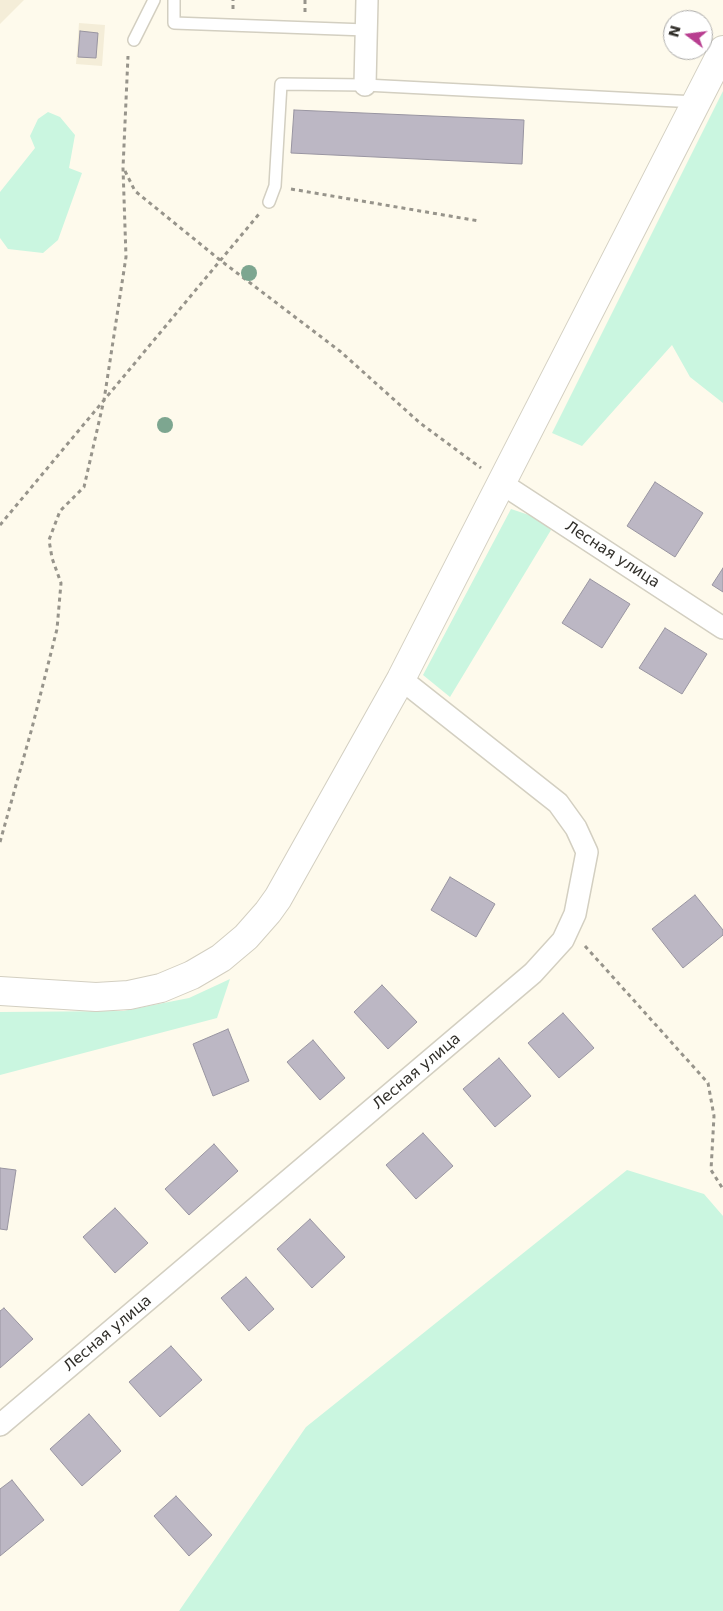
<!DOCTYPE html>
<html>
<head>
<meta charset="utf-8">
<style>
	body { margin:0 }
	#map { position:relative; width:723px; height:1611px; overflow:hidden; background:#fefaec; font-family:"DejaVu Sans",sans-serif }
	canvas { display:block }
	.north { position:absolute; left:663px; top:10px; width:50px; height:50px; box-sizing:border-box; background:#fff; border:1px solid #acaba9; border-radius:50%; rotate:285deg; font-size:14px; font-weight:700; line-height:20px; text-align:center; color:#302e29 }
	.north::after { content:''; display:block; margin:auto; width:18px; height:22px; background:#b83e90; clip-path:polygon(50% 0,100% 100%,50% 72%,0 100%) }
</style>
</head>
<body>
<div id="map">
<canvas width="723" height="1611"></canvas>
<div class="north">N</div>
</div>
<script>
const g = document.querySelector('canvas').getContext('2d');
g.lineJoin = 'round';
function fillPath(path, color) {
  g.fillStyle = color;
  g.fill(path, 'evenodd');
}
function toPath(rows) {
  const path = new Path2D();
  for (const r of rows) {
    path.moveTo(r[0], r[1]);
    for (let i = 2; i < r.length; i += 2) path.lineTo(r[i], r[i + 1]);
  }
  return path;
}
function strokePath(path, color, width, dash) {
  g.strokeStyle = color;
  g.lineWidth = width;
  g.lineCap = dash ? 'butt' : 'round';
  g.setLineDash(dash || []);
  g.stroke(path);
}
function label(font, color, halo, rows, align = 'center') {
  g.font = font + ' "DejaVu Sans",sans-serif';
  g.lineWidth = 4;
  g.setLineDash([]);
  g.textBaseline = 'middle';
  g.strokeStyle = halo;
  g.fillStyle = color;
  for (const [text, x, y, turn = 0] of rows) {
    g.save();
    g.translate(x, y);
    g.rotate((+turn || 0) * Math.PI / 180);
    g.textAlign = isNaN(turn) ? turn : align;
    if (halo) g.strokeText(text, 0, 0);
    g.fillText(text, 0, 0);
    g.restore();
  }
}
const built = toPath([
	[0,0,24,0,0,24],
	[79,23,105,25,102,66,76,64]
]);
const green = toPath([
	[723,91,723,403,690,377,672,345,582,446,552,433],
	[48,112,60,117,75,135,69,168,82,173,58,240,43,253,8,249,0,238,0,192,35,148,30,136,38,119],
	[511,509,538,518,551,530,450,697,423,675],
	[230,979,217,1018,0,1075,0,1012,123,1011,189,998],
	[627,1170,704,1194,723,1216,723,1611,179,1611,306,1427]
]);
const building = toPath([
	[80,31,98,33,96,58,78,57,80,31],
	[294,110,524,120,522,164,291,153,294,110],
	[655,482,703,513,675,557,627,526,655,482],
	[723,568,723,592,712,585,723,568],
	[590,579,630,604,602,648,562,623,590,579],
	[665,628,707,654,682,694,639,668,665,628],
	[450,877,495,904,476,937,431,910,450,877],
	[695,895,723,930,723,935,683,968,652,929,695,895],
	[382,985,417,1022,388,1049,354,1012,382,985],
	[563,1013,594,1048,559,1078,528,1043,563,1013],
	[228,1029,249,1081,213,1096,193,1044,228,1029],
	[313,1040,345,1078,320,1100,287,1062,313,1040],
	[499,1058,531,1096,495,1127,463,1089,499,1058],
	[423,1133,453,1166,416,1199,386,1165,423,1133],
	[214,1144,238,1171,189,1215,165,1189,214,1144],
	[0,1168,16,1170,7,1230,0,1229,0,1168],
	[115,1208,148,1243,115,1273,83,1237,115,1208],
	[310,1219,345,1257,312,1288,277,1249,310,1219],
	[246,1277,274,1309,249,1331,221,1298,246,1277],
	[4,1308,33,1339,0,1368,0,1311,4,1308],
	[171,1346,202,1380,160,1417,129,1382,171,1346],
	[89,1414,121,1451,82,1486,50,1449,89,1414],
	[12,1480,44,1520,0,1556,0,1489,12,1480],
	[176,1496,212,1535,189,1556,154,1516,176,1496]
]);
const path = toPath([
	[233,9,233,0],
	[305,12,305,0],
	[125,171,135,191,220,260,341,352,420,423,481,468],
	[291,189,479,221],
	[0,525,259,214],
	[0,842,32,728,57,629,61,583,52,558,49,540,60,511,84,487,104,400,126,257,123,168,128,56],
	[585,946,708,1083,714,1116,711,1170,723,1189]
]);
const lane = toPath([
	[174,0,174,23,366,30],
	[134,40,154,0],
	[269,202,275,186,281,84,365,85,696,102]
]);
const street = toPath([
	[365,85,367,0],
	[501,483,723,628],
	[0,1425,533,973,563,940,575,914,587,852,576,828,558,803,401,679]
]);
const secondary = toPath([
	[0,991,96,997,129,995,161,988,192,975,221,958,246,937,268,912,278,898,401,679,723,50]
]);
const trees = [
	[249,273],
	[165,425]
];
const streetNames = [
	["Лесная улица",612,555,33],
	["Лесная улица",417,1072,-40],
	["Лесная улица",108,1334,-40]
];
fillPath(built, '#f4edd8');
fillPath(green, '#caf6e0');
fillPath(building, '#bcb7c4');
strokePath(building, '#9995a1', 1);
strokePath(lane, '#d3cfc1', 14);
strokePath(street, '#d3cfc1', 24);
strokePath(secondary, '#d3cfc1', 30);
strokePath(path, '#97948b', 3, [4, 4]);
strokePath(lane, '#fff', 11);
strokePath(street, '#fff', 21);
strokePath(secondary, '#fff', 28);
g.fillStyle = '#7da690';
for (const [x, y] of trees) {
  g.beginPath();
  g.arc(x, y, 8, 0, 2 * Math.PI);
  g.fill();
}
label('15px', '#302e29', '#fff', streetNames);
</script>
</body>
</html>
